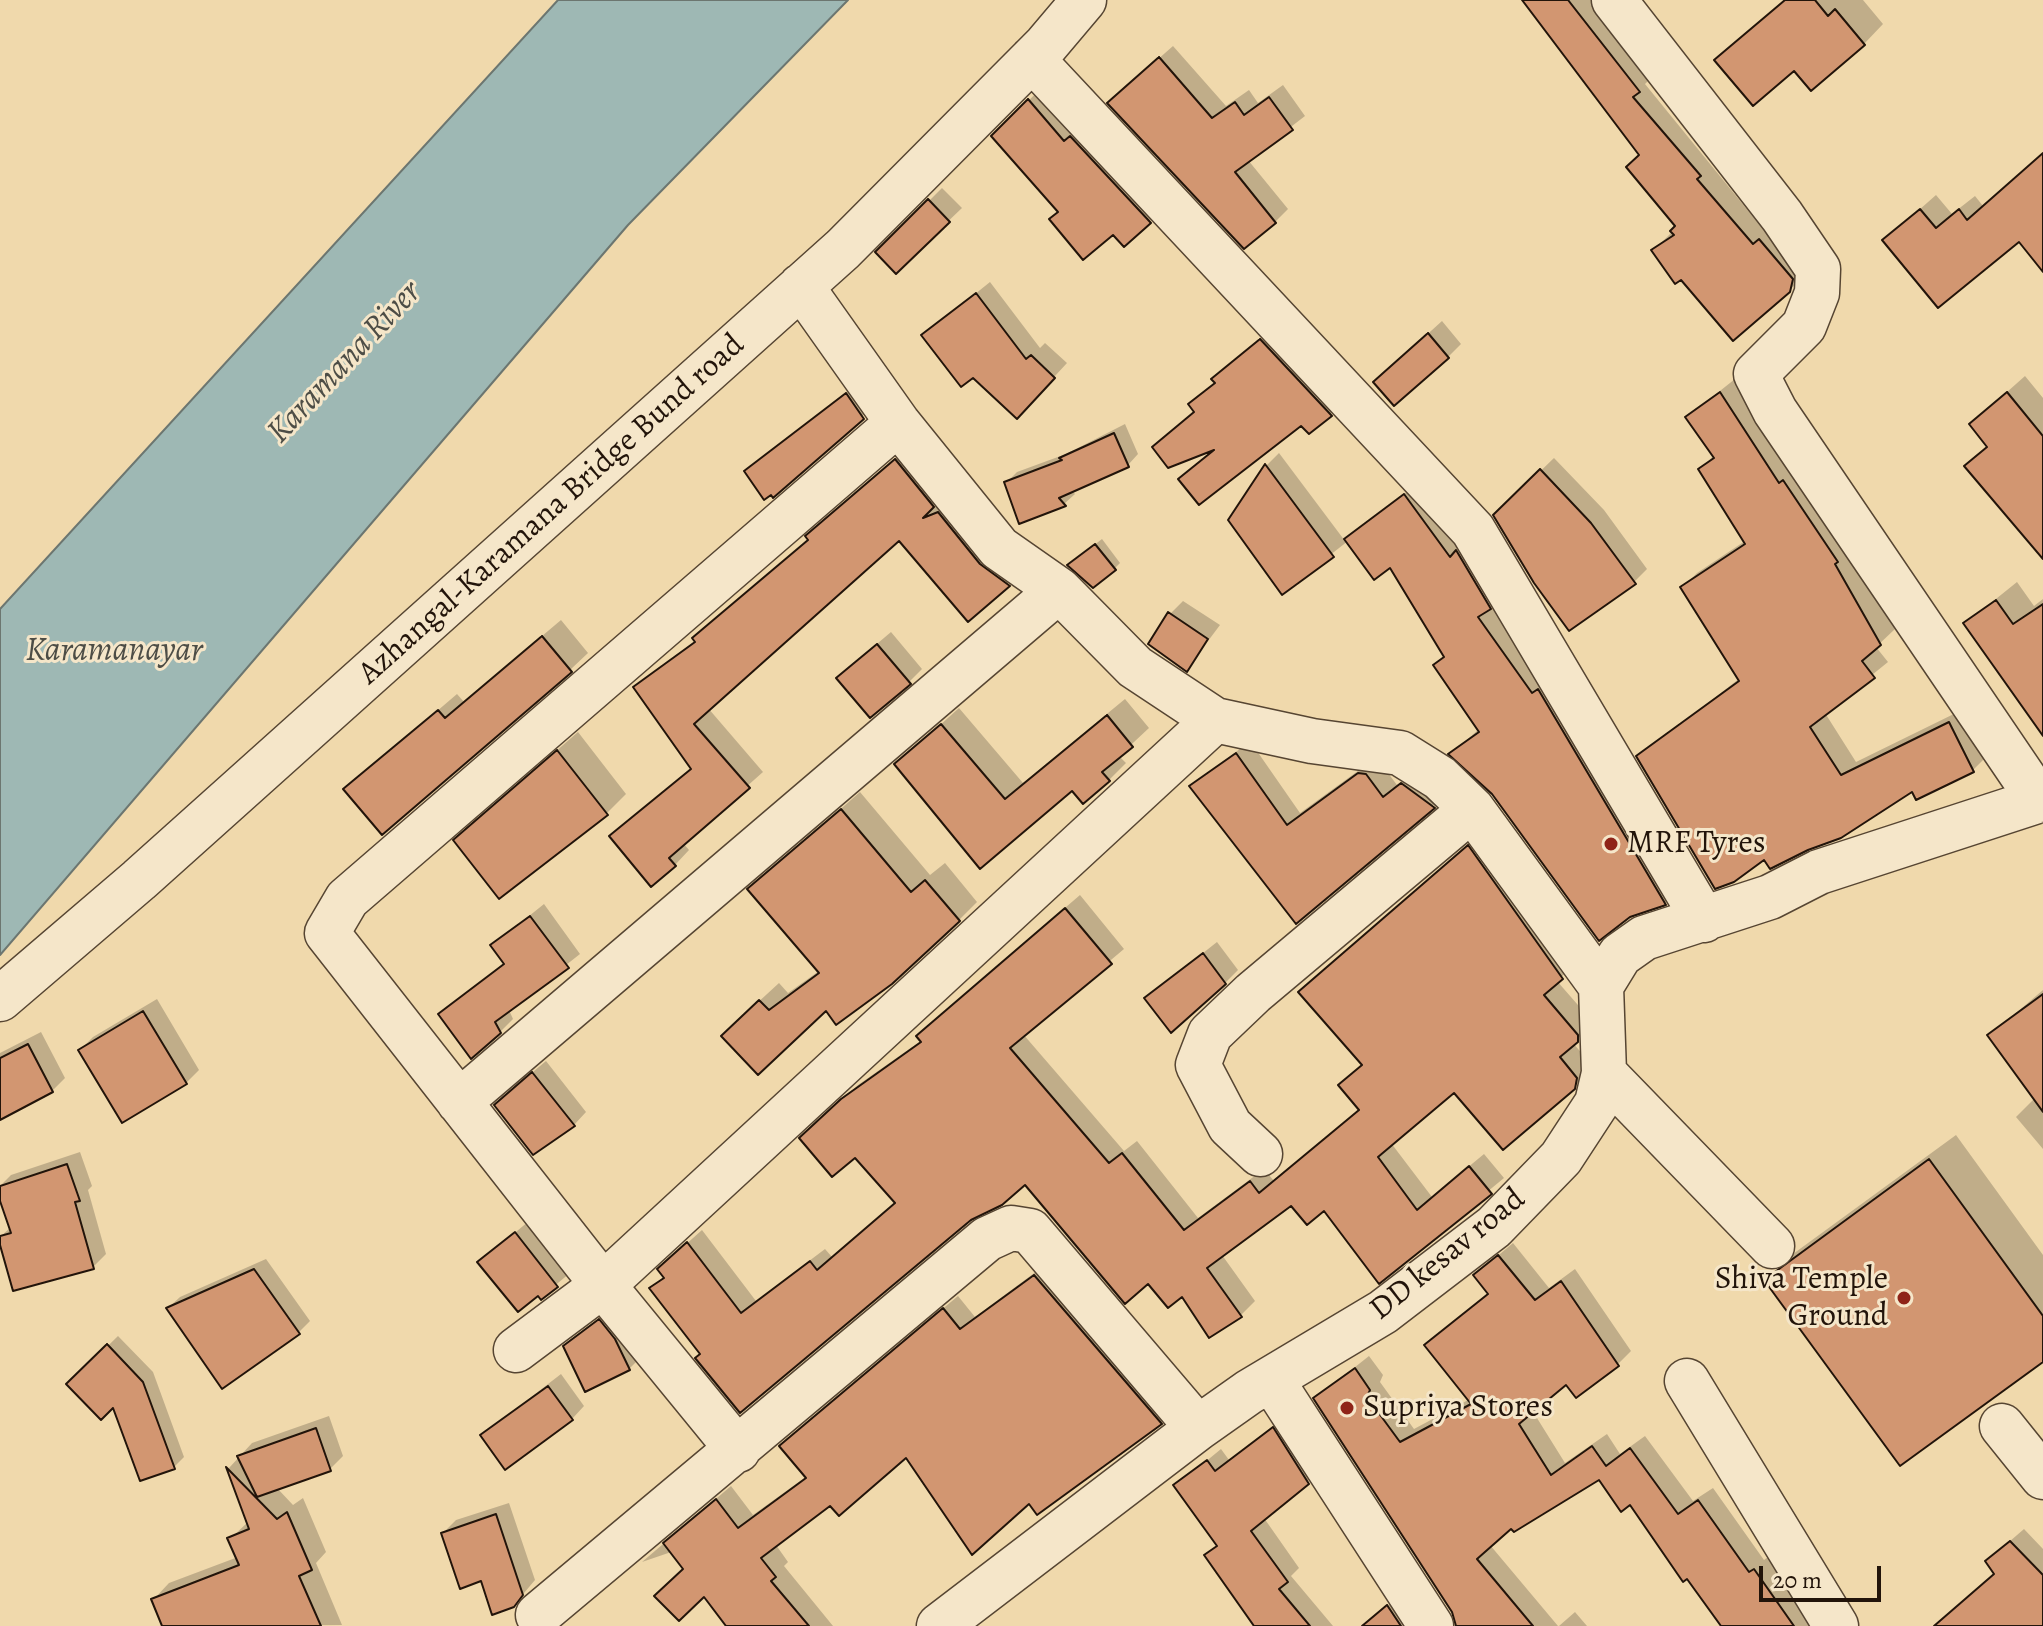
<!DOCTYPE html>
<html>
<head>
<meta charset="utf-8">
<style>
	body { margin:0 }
	#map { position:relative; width:2043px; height:1626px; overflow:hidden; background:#f0d9ac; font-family:Alegreya,serif }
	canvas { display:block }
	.scale { position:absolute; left:1759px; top:1566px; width:122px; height:36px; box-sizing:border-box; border:4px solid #22140a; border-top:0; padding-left:10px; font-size:24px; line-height:28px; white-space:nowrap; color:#22140a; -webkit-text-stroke:6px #f5e6c9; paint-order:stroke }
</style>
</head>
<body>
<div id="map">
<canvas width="2043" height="1626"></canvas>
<div class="scale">20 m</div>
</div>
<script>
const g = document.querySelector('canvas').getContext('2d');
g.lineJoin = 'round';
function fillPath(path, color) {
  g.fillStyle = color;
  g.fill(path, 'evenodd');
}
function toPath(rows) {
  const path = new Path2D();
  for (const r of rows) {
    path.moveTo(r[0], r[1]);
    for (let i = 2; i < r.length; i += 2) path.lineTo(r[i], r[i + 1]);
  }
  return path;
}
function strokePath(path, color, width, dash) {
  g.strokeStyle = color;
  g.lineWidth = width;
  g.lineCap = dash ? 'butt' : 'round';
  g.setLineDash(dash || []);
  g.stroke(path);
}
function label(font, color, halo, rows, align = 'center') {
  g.font = font + ' Alegreya,serif';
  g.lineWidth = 6;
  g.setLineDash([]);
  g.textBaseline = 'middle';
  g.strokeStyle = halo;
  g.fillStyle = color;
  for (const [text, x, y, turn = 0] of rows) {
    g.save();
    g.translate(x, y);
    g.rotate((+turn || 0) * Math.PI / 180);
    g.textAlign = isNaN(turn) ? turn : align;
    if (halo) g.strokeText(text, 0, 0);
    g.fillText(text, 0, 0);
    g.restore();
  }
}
const water = toPath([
	[558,0,848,0,628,225,0,955,0,609,558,0]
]);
const shadow = toPath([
	[1525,0,1591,0,1651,78,1645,84,1802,277,1789,291,1654,250,1678,226,1641,154],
	[1784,0,1863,0,1883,24,1864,44,1794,68,1717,60],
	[1173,46,1226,106,1249,90,1258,103,1283,85,1305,116,1248,160,1288,209,1275,222,1123,90],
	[1042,87,1163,209,1124,244,1114,232,1060,211,994,136],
	[2043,154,2043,269,2019,240,1885,240,1936,195,1952,214,1975,196,1983,206],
	[942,188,962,208,896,271,878,252],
	[990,282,1040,348,1045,343,1067,363,1030,403,973,375,924,335],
	[1442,321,1461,344,1448,357,1389,369],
	[1273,328,1343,403,1309,431,1301,423,1180,479,1215,449,1190,404,1216,382,1226,367],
	[2025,376,2043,398,2043,536,1967,466,1988,445,1971,424],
	[1735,379,1849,549,1895,629,1876,647,1888,662,1825,713,1856,762,1964,709,1987,756,1973,770,1913,789,1764,858,1639,757,1740,678,1683,587,1697,573,1745,541,1700,470,1714,455,1687,417],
	[860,381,876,404,773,495,746,471],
	[1125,424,1138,454,1128,465,1071,490,1075,494,1064,504,1006,483,1017,472,1066,454],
	[911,446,947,491,931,508,953,498,1023,570,969,619,899,538,708,708,763,772,683,843,689,850,675,865,612,836,692,767,635,687,696,640,709,624,810,538,823,521],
	[1279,453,1345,541,1419,482,1679,889,1665,903,1629,916,1451,754,1479,729,1435,666,1445,655,1390,565,1348,541,1283,592,1231,520,1267,465],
	[1554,458,1604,510,1647,569,1634,582,1495,515],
	[1102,539,1120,563,1114,569,1076,559],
	[2017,582,2034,606,2043,599,2043,733,1966,623],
	[1183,601,1220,625,1187,669,1170,614],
	[561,620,588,653,570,670,346,789,457,694,464,702],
	[891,632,922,669,909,682,852,665],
	[1125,699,1149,728,1119,756,1126,763,1109,780,1072,788,980,866,897,764,959,708,1023,783],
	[578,732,626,794,606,814,476,821],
	[1250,741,1300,813,1373,760,1379,761,1397,785,1416,772,1446,794,1297,921,1192,786],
	[860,792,930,875,945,863,977,902,959,920,826,1008,742,1017,779,983,788,993,819,971,750,889],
	[1482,833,1576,963,1557,981,1591,1020,1591,1026,1573,1043,1590,1063,1588,1073,1573,1088,1454,1090,1391,1143,1432,1197,1484,1154,1504,1178,1379,1281,1325,1208,1292,1203,1222,1255,1255,1301,1241,1315,1210,1335,1183,1294,1148,1282,1026,1182,702,1354,652,1288,665,1275,674,1255,702,1230,756,1301,825,1249,832,1257,896,1202,855,1155,816,1124,858,1085,922,1040,932,1022,1080,895,1124,949,1023,1034,1124,1151,1137,1141,1198,1218,1264,1169,1274,1181,1361,1109,1364,1064,1314,978],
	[544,904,580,954,509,1010,513,1019,500,1032,441,1014,505,962,493,945],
	[1217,942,1238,970,1225,983,1146,998],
	[2043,990,2043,1149,2016,1117,2035,1098,1989,1036],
	[157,999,199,1070,186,1083,80,1050,93,1037],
	[41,1032,65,1078,52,1091,0,1115,0,1053],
	[546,1061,586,1112,574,1125,509,1092],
	[1956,1135,2043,1255,2043,1359,1767,1280,1793,1254],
	[80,1152,92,1186,88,1190,106,1254,93,1267,0,1237,11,1227,0,1186,11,1175],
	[529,1221,570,1273,541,1297,480,1262],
	[1513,1243,1549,1288,1575,1269,1631,1351,1618,1364,1566,1382,1532,1410,1565,1463,1607,1434,1620,1454,1645,1436,1693,1501,1713,1488,1764,1560,1768,1557,1809,1614,1830,1626,1724,1626,1630,1503,1599,1478,1512,1526,1490,1545,1558,1626,1459,1626,1454,1612,1316,1398,1369,1356,1383,1375,1380,1382,1414,1429,1470,1399,1427,1345,1489,1292,1475,1275],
	[266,1259,310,1321,298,1333,168,1308,180,1297],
	[1049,1262,1174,1409,1161,1423,1030,1501,907,1455,831,1504,776,1545,788,1562,784,1566,833,1626,728,1626,721,1535,642,1562,731,1486,753,1515,807,1476,782,1446,796,1432,958,1296,975,1317],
	[613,1308,642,1356,629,1369,565,1347],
	[118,1336,153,1372,184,1457,174,1467,114,1405,69,1384],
	[561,1374,584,1406,572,1419,482,1435],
	[329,1416,343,1456,330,1469,277,1488,293,1505,303,1498,326,1552,316,1563,342,1625,164,1626,154,1599,169,1583,238,1557,230,1539,248,1522,229,1468,252,1443],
	[1286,1416,1321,1470,1264,1518,1299,1568,1291,1576,1333,1626,1253,1626,1206,1556,1218,1544,1176,1486,1221,1449,1229,1460],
	[509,1503,535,1580,513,1606,482,1579,443,1533,456,1520],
	[2024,1529,2043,1549,2043,1626,1954,1626,1996,1573,1987,1561],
	[1401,1594,1424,1626,1363,1626],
	[1575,1612,1587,1626,1559,1626]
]);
const building = toPath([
	[1522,0,1568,0,1640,92,1633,97,1701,176,1697,179,1753,244,1759,239,1793,279,1790,292,1733,341,1681,280,1675,284,1651,250,1674,235,1670,231,1675,226,1626,167,1639,155,1522,0],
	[1785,0,1815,0,1828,16,1835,9,1865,45,1811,91,1794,71,1753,106,1714,60,1785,0],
	[1159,57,1212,118,1235,102,1244,115,1269,97,1293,130,1235,172,1276,223,1244,249,1107,103,1159,57],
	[1028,99,1064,141,1070,136,1151,223,1124,247,1113,235,1083,260,1049,219,1058,212,991,136,1028,99],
	[2043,153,2043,272,2019,242,1938,308,1882,240,1920,209,1936,228,1959,209,1967,220,2043,153],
	[928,199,950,222,896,274,875,252,928,199],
	[976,293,1026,359,1031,355,1055,378,1017,419,973,378,961,387,921,335,976,293],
	[1428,333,1449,358,1394,406,1373,382,1428,333],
	[1260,339,1332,416,1309,434,1301,426,1199,505,1178,479,1214,450,1168,468,1152,447,1194,412,1188,404,1215,383,1211,379,1260,339],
	[1720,392,1779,483,1783,480,1838,562,1835,564,1881,645,1862,661,1875,678,1810,727,1841,775,1949,722,1974,772,1916,800,1912,792,1841,838,1808,850,1770,869,1764,860,1734,882,1715,889,1636,756,1739,681,1680,587,1745,544,1698,469,1714,458,1685,417,1720,392],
	[2007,392,2043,436,2043,559,1964,466,1987,447,1969,424,2007,392],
	[846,393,864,419,773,498,771,495,764,500,744,471,846,393],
	[1114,433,1129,467,1059,498,1066,506,1019,524,1004,482,1062,460,1059,458,1114,433],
	[895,459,934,507,923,518,938,512,980,564,1010,586,968,622,899,541,694,724,750,788,669,858,676,866,651,887,609,836,691,769,633,687,695,642,692,638,808,540,805,536,895,459],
	[1265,464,1334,557,1282,595,1228,520,1265,464],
	[1540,469,1591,523,1636,584,1569,631,1534,583,1493,515,1540,469],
	[1404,494,1450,557,1456,550,1491,609,1478,617,1532,693,1538,689,1666,905,1630,917,1599,941,1492,794,1448,754,1479,732,1433,665,1444,657,1390,568,1374,580,1344,539,1404,494],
	[1095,544,1116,570,1093,588,1067,565,1095,544],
	[1996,600,2013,624,2043,604,2043,736,1963,623,1996,600],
	[1168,612,1208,639,1187,672,1148,644,1168,612],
	[542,636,572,672,382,835,343,789,438,710,445,718,542,636],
	[877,644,911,684,870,718,836,678,877,644],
	[1107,715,1133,747,1102,772,1110,781,1083,804,1072,791,980,869,894,764,941,724,1005,799,1107,715],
	[557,750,608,815,499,899,453,840,557,750],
	[1236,753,1287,825,1358,773,1366,774,1383,797,1401,783,1435,808,1296,924,1189,786,1236,753],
	[841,809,911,892,925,880,960,921,892,984,836,1025,826,1011,758,1075,721,1036,759,1000,769,1010,819,973,747,889,841,809],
	[1468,845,1563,979,1544,995,1578,1035,1578,1042,1560,1057,1577,1078,1575,1089,1503,1150,1454,1093,1378,1157,1417,1210,1469,1166,1492,1194,1379,1284,1324,1211,1307,1225,1291,1206,1207,1268,1242,1317,1209,1338,1182,1297,1168,1308,1148,1284,1125,1304,1025,1185,1002,1205,971,1220,740,1413,695,1358,700,1354,649,1288,664,1278,657,1269,687,1242,741,1313,810,1261,817,1270,895,1203,855,1158,832,1177,799,1138,841,1099,921,1042,916,1036,1065,908,1112,964,1010,1048,1109,1163,1122,1153,1184,1230,1250,1181,1259,1193,1359,1110,1338,1085,1362,1065,1298,992,1468,845],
	[530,916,569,968,495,1022,501,1033,471,1059,438,1014,504,964,490,945,530,916],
	[1203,953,1226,984,1171,1033,1144,998,1203,953],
	[2043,994,2043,1112,1987,1035,2043,994],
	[143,1011,187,1084,122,1123,78,1050,143,1011],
	[28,1044,53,1092,0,1120,0,1058,28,1044],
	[532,1072,575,1126,533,1155,494,1105,532,1072],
	[1929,1159,2043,1316,2043,1362,1900,1466,1764,1280,1929,1159],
	[67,1164,80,1201,75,1202,94,1269,13,1291,0,1245,0,1236,11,1233,0,1201,0,1186,67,1164],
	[515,1232,558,1287,541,1300,538,1296,518,1312,477,1262,515,1232],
	[1498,1255,1535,1300,1561,1281,1619,1366,1576,1398,1566,1385,1519,1424,1551,1475,1592,1446,1606,1466,1630,1448,1678,1514,1698,1500,1749,1572,1754,1569,1794,1626,1721,1626,1687,1579,1683,1582,1630,1505,1621,1512,1599,1480,1514,1532,1511,1529,1477,1559,1533,1626,1456,1626,1452,1612,1313,1398,1355,1368,1370,1390,1367,1397,1400,1442,1471,1404,1424,1345,1488,1294,1473,1275,1498,1255],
	[254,1269,300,1334,222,1389,166,1308,254,1269],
	[1034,1275,1162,1424,1037,1515,1029,1504,972,1555,906,1458,839,1516,830,1506,761,1558,776,1577,771,1581,809,1626,726,1626,704,1597,679,1621,654,1596,683,1569,663,1543,716,1499,738,1528,806,1478,779,1446,943,1308,960,1329,1034,1275],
	[599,1319,615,1339,630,1370,585,1392,563,1346,599,1319],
	[107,1344,143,1382,175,1469,140,1481,113,1408,101,1420,66,1384,107,1344],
	[548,1386,573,1420,505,1470,480,1435,548,1386],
	[1273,1427,1309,1484,1251,1531,1288,1582,1279,1589,1310,1626,1254,1626,1204,1555,1217,1546,1173,1485,1207,1460,1215,1471,1273,1427],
	[316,1428,331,1471,257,1497,237,1456,316,1428],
	[226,1467,277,1519,287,1512,312,1570,299,1576,321,1626,162,1626,151,1599,239,1565,227,1538,249,1529,226,1467],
	[496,1514,523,1595,514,1607,492,1615,481,1581,460,1589,441,1533,496,1514],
	[2010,1541,2043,1575,2043,1626,1934,1626,1994,1574,1985,1561,2010,1541],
	[1387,1605,1401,1626,1362,1626,1387,1605]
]);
const minor = toPath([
	[1614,0,1782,216,1818,269,1817,293,1804,326,1756,374,1775,411,2039,800],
	[1032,59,1473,530,1704,920],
	[801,286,898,423,999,548,1059,590,1135,667,1215,720,1312,741,1400,753,1440,778,1472,809,1601,986],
	[0,999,139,880,843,249,1046,45,1084,0],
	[1604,1073,1772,1246],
	[459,1102,1059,590],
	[1260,1154,1230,1126,1198,1065,1210,1034,1253,993,1472,809],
	[516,1350,603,1285,1215,720],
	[1271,1379,1431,1626],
	[1687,1381,1836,1626],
	[2002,1426,2043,1477],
	[738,1450,603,1285,327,933,347,899,898,423],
	[538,1615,987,1239,1011,1228,1030,1231,1198,1428],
	[939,1626,1198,1428,1249,1392,1383,1312,1494,1227,1561,1158,1597,1103,1604,1073,1601,986,1620,955,1644,938,1770,897,1819,872,2043,799]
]);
const markers = [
	[1611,844,8,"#8f2418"],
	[1904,1298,8,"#8f2418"],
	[1347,1408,8,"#8f2418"]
];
const streetNames = [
	["Azhangal-Karamana Bridge Bund road",552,510,-42],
	["DD kesav road",1448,1255,-39]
];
const poiNames = [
	["MRF Tyres",1627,844],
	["Shiva Temple",1888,1280,"right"],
	["Ground",1888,1317,"right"],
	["Supriya Stores",1363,1408]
];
const waterNames = [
	["Karamana River",345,363,-47],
	["Karamanayar",114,652]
];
fillPath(water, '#9eb8b4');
strokePath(water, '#6c7670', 2);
fillPath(shadow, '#0003');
fillPath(building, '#d29671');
strokePath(building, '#22140a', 2);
strokePath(minor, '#564532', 47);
strokePath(minor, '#f5e6c9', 44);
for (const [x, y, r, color] of markers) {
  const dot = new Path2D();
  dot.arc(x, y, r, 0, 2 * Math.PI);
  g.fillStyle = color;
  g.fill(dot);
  strokePath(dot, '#f5e6c9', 3);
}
label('32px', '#22140a', '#f5e6c9', streetNames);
label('32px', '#22140a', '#f5e6c9', poiNames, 'left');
label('italic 34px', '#4d4d46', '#f5e6c9', waterNames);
</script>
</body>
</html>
